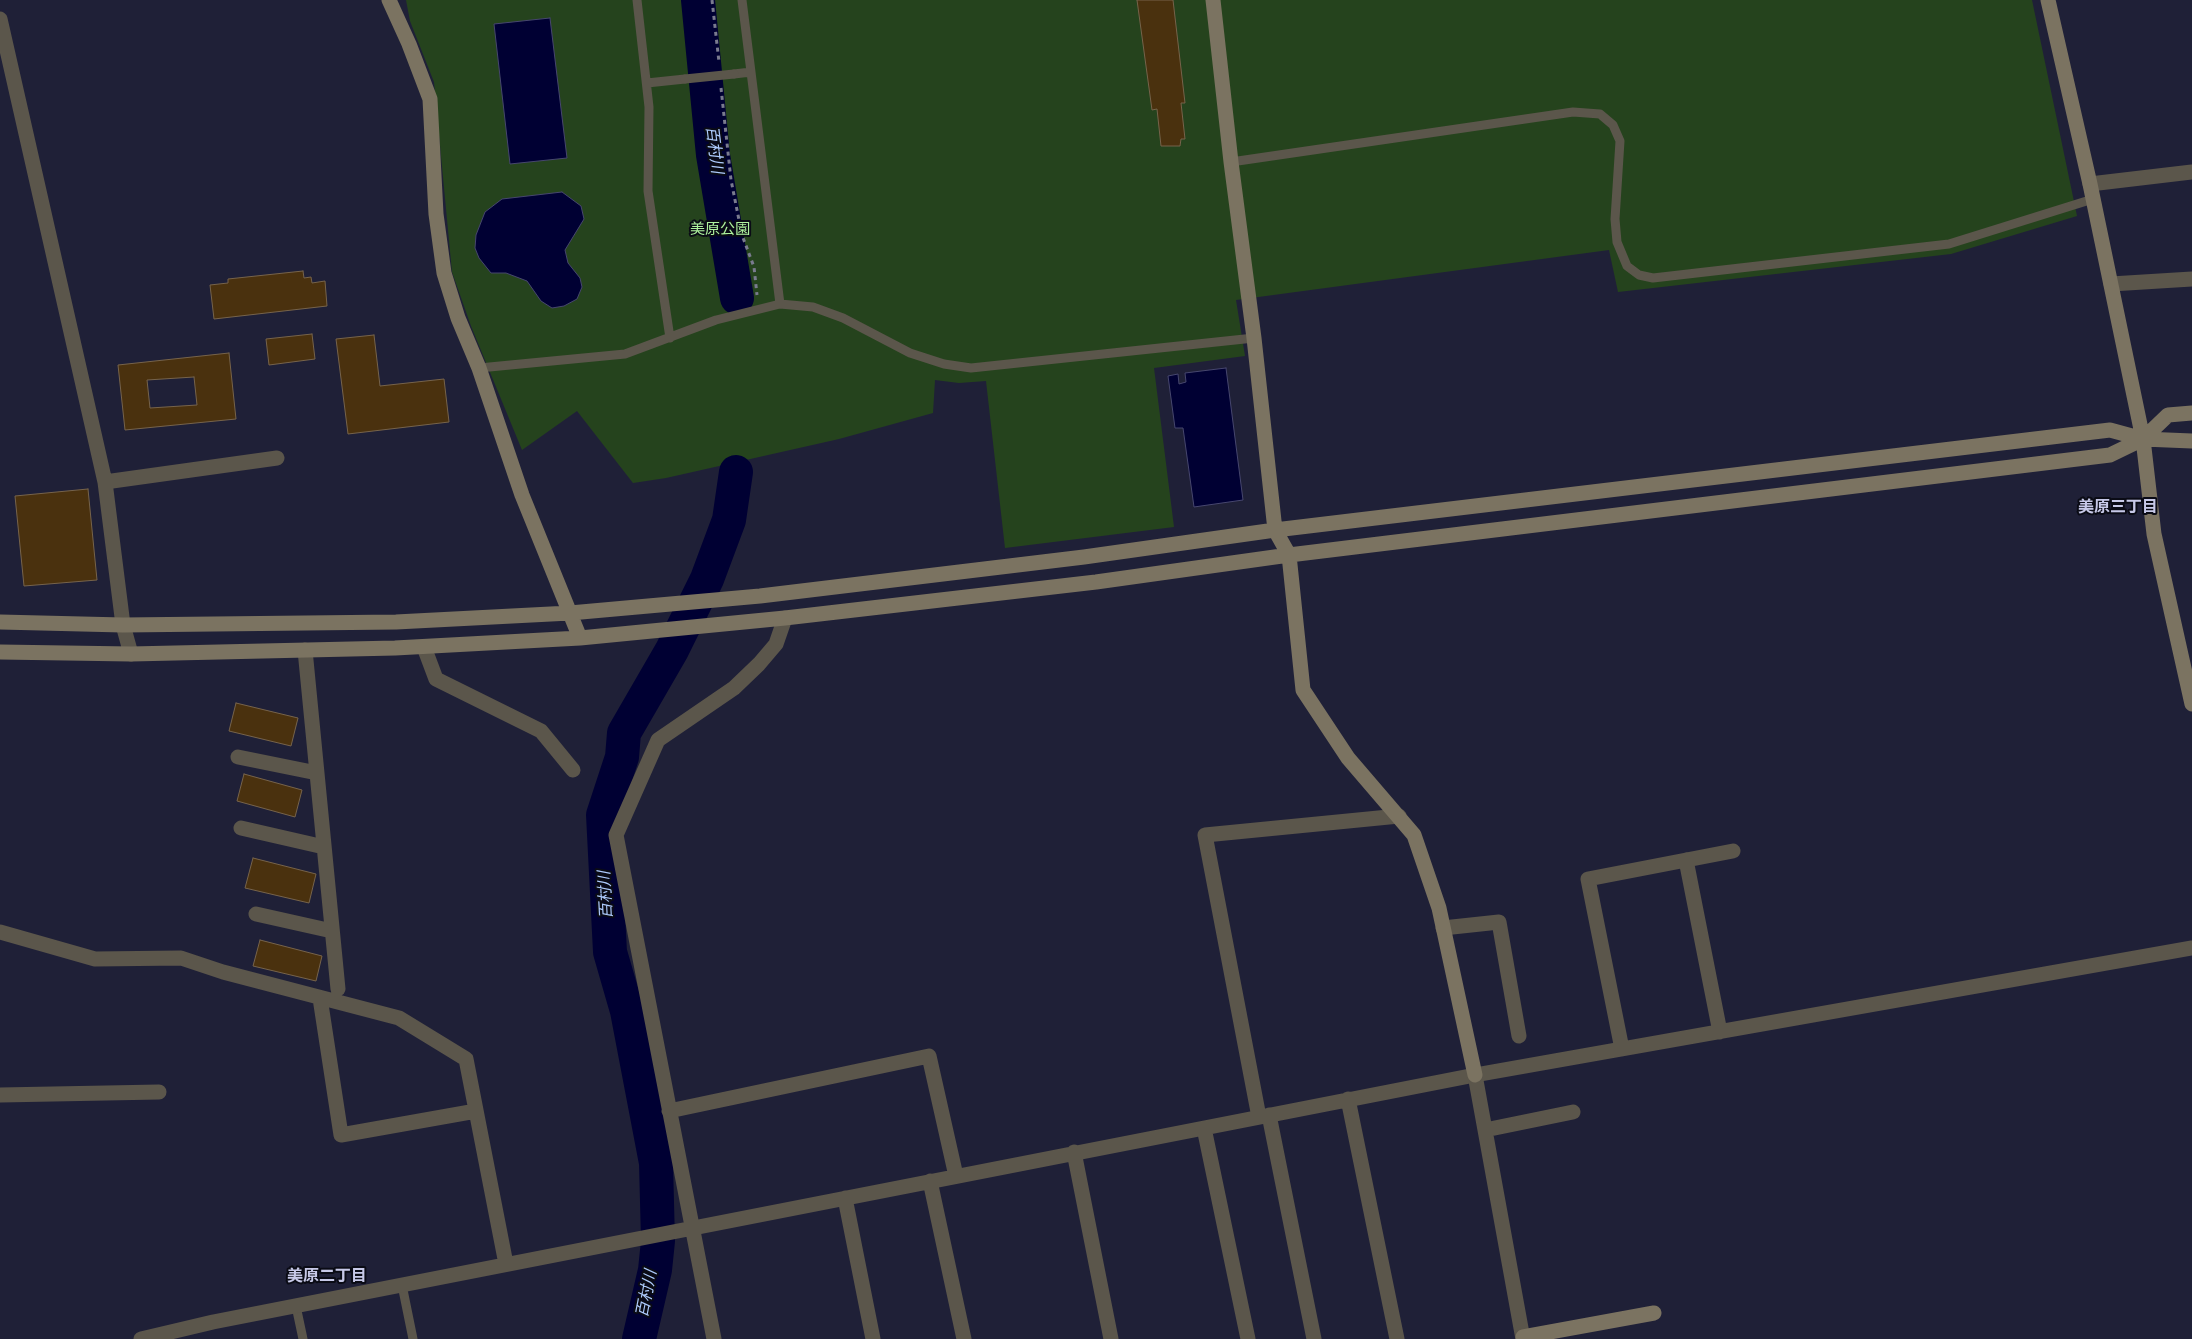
<!DOCTYPE html>
<html>
<head>
<meta charset="utf-8">
<style>
	body { margin:0 }
	canvas { display:block; background:#1f2037 }
</style>
</head>
<body>
<canvas width="2192" height="1339"></canvas>
<script>
const g = document.querySelector('canvas').getContext('2d');
g.lineJoin = 'round';
function fillPath(path, color) {
  g.fillStyle = color;
  g.fill(path, 'evenodd');
}
function toPath(rows) {
  const path = new Path2D();
  for (const r of rows) {
    path.moveTo(r[0], r[1]);
    for (let i = 2; i < r.length; i += 2) path.lineTo(r[i], r[i + 1]);
  }
  return path;
}
function strokePath(path, color, width, dash) {
  g.strokeStyle = color;
  g.lineWidth = width;
  g.lineCap = dash ? 'butt' : 'round';
  g.setLineDash(dash || []);
  g.stroke(path);
}
function label(font, color, halo, rows, align = 'center') {
  g.font = font + ' "Source Sans 3","Noto Sans JP",sans-serif';
  g.lineWidth = 4;
  g.setLineDash([]);
  g.textBaseline = 'middle';
  g.strokeStyle = halo;
  g.fillStyle = color;
  for (const [text, x, y, turn = 0] of rows) {
    g.save();
    g.translate(x, y);
    g.rotate((+turn || 0) * Math.PI / 180);
    g.textAlign = isNaN(turn) ? turn : align;
    if (halo) g.strokeText(text, 0, 0);
    g.fillText(text, 0, 0);
    g.restore();
  }
}
const green = toPath([
	[406,0,2032,0,2077,216,1951,254,1618,292,1609,250,1236,300,1245,356,1154,368,1174,527,1005,548,986,381,959,383,935,380,933,413,839,439,666,478,633,483,577,411,522,450,471,326,452,272,434,82,410,21]
]);
const water = toPath([
	[550,18,567,158,510,164,494,24,550,18],
	[562,192,581,206,584,219,565,250,568,263,580,278,582,287,577,299,564,306,552,308,541,301,527,281,506,273,491,273,479,258,475,248,476,235,485,212,502,199,562,192],
	[1226,368,1243,500,1194,507,1183,428,1175,428,1168,376,1178,374,1179,384,1186,382,1185,373,1226,368]
]);
const river = toPath([
	[698,0,713,155,737,298],
	[639,1339,655,1270,658,1241,656,1163,627,1011,610,952,603,815,622,757,624,733,672,650,707,579,729,520,736,472]
]);
const building = toPath([
	[1137,0,1173,0,1185,103,1181,103,1185,139,1181,139,1180,146,1161,146,1157,109,1152,110,1137,0],
	[303,271,304,278,311,277,312,283,325,281,327,306,214,319,210,285,228,283,228,279,303,271],
	[312,334,315,359,269,365,266,339,312,334],
	[374,335,380,386,444,379,449,422,348,434,336,339,374,335],
	[229,353,236,419,125,430,118,365,229,353],
	[194,377,197,405,150,408,147,380,194,377],
	[88,489,97,580,24,586,15,496,88,489],
	[236,703,298,718,291,746,229,731,236,703],
	[244,774,302,790,295,817,237,801,244,774],
	[253,858,316,874,309,903,245,888,253,858],
	[260,940,322,956,316,981,253,966,260,940]
]);
const path = toPath([
	[712,0,719,62],
	[721,88,731,180,742,235,754,267,757,295]
]);
const lane = toPath([
	[637,0,649,107,648,191,670,338],
	[742,0,780,304],
	[734,74,751,72],
	[647,83,685,79],
	[1231,162,1573,112,1600,114,1613,125,1620,141,1615,219,1617,242,1627,266,1639,275,1653,278,1949,244,2093,199],
	[479,368,625,354,716,320,780,304,813,307,843,318,910,353,944,364,971,368,1254,338],
	[402,1285,413,1339],
	[296,1306,303,1339]
]);
const street = toPath([
	[0,19,105,482,123,625,131,654],
	[2090,184,2192,172],
	[2111,284,2192,279],
	[105,482,277,458],
	[424,647,436,679,541,731,573,770],
	[305,650,338,989],
	[238,757,317,773],
	[241,828,324,847],
	[1686,860,1720,1032],
	[256,914,332,931],
	[1443,928,1499,922,1519,1036],
	[0,932,95,959,181,958,223,972,399,1018,466,1059,506,1264],
	[320,998,341,1135,476,1111],
	[1622,1049,1588,879,1733,851],
	[1475,1075,1523,1339],
	[0,1095,159,1092],
	[1348,1099,1397,1339],
	[669,1111,929,1056,956,1176],
	[1269,1115,1314,1339],
	[1259,1117,1205,835,1399,816],
	[1204,1128,1248,1339],
	[1485,1130,1573,1112],
	[1074,1152,1111,1339],
	[930,1181,964,1339],
	[845,1198,873,1339],
	[141,1339,213,1322,402,1285,1475,1075,2192,948],
	[714,1339,616,835,658,740,734,688,759,664,776,644,785,618]
]);
const secondary = toPath([
	[389,0,409,44,430,99,436,214,444,273,458,318,479,368,522,495,580,638],
	[1213,0,1231,162,1254,338,1275,530,1289,555,1303,690,1348,758,1414,835,1439,908,1475,1075],
	[2048,0,2090,184,2143,439,2154,534,2192,704],
	[0,622,123,625,396,622,570,613,760,596,1084,557,1275,530,2110,430,2143,439,2192,441],
	[0,652,131,654,395,648,580,638,785,618,1096,582,1289,555,2110,455,2143,439,2168,415,2192,413],
	[1523,1337,1654,1313]
]);
const laneBridge = toPath([
	[685,79,734,74]
]);
const parkNames = [
	["美原公園",720,231]
];
const waterNames = [
	["百村川",713,150,83],
	["百村川",607,895,-93],
	["百村川",648,1294,-79]
];
const neighbourhoodNames = [
	["美原三丁目",2118,508],
	["美原二丁目",327,1277]
];
fillPath(green, '#25431d');
fillPath(water, '#003');
strokePath(water, '#46466e', 1);
strokePath(river, '#003', 34);
fillPath(building, '#4a310e');
strokePath(building, '#76634b', 1);
strokePath(path, '#7a7b8f', 3, [4, 4]);
strokePath(lane, '#5b564b', 9);
strokePath(street, '#5b564b', 15);
strokePath(secondary, '#7b7361', 15);
strokePath(laneBridge, '#5b564b', 9);
label('15px', '#aef29e', '#0a0b15', parkNames);
label('italic 16px', '#adcafc', '#0a0b15', waterNames);
label('bold 16px', '#c7c9e8', '#0a0b15', neighbourhoodNames);
</script>
</body>
</html>
